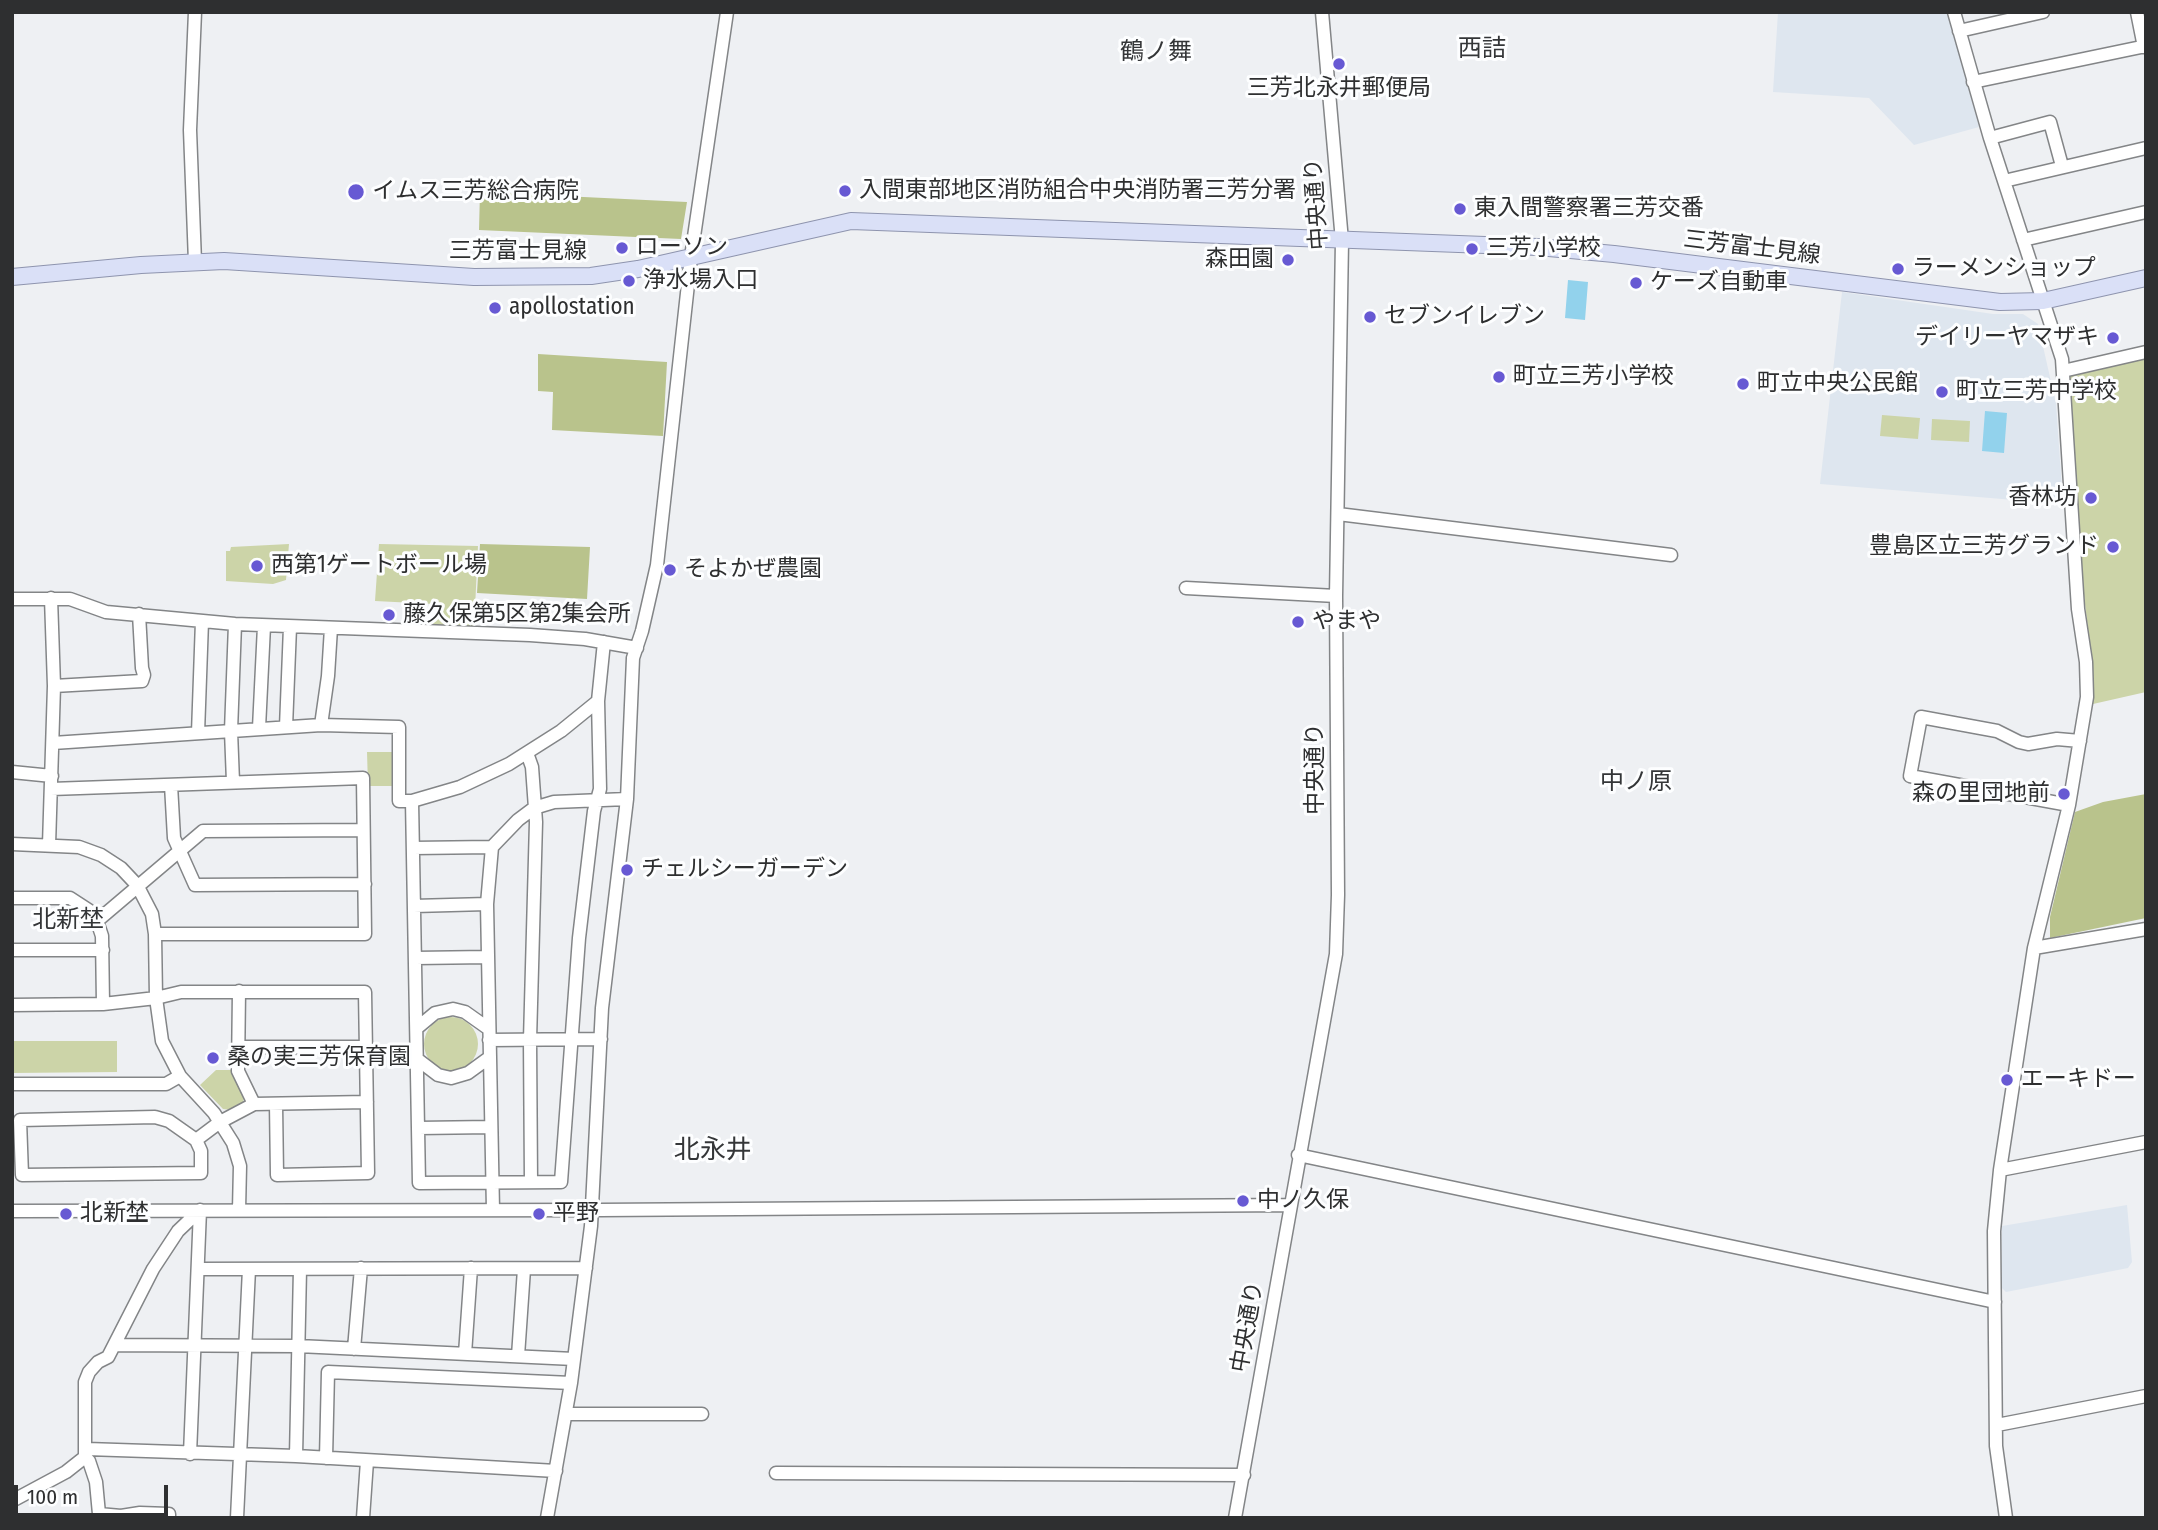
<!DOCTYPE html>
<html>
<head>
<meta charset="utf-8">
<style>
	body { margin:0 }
	#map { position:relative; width:2158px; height:1530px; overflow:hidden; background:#eef0f3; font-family:"Fira Sans Condensed",sans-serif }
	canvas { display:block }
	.frame { position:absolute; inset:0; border:14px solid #2e2f30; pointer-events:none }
	.scale { position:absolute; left:14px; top:1485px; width:154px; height:32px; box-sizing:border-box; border:4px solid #2e2f30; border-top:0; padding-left:9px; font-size:21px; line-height:24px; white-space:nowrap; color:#2e2f30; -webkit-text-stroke:5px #fdfeff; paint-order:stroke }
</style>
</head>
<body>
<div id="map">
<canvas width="2158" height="1530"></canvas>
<div class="frame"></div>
<div class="scale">100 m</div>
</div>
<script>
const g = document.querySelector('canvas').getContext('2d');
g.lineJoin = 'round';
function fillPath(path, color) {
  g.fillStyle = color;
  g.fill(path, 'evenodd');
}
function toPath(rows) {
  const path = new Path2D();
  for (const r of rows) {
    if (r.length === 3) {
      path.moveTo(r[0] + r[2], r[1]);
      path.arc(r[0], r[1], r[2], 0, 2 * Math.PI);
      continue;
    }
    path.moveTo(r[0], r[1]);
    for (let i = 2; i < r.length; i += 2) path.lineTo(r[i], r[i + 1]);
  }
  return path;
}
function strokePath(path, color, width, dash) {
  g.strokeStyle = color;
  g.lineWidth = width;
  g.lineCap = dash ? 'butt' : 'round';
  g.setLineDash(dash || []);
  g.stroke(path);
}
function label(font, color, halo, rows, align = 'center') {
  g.font = font + ' "Fira Sans Condensed","Noto Sans JP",sans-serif';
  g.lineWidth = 6;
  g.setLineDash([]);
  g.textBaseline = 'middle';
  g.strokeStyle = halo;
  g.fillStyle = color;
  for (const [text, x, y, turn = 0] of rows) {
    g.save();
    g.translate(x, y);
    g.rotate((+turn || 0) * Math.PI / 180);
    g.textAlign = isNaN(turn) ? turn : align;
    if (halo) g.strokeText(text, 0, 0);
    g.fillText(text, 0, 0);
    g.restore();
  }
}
const built = toPath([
	[1778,12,1948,12,1979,127,1914,145,1869,98,1773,92],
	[1842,292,1993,314,2023,314,2038,324,2056,404,2063,504,1820,484],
	[2127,1205,2132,1262,2128,1268,2006,1292,2001,1287,2002,1226]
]);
const green = toPath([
	[2146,356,2146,692,2093,704,2093,670,2081,571,2070,377,2074,372],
	[1882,415,1920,418,1918,439,1880,436],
	[1932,419,1970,421,1969,442,1931,440],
	[289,544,286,580,273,584,226,581,226,551,230,551,231,547],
	[379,544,478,546,474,629,433,626,434,604,375,601],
	[367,752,392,752,392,760,394,760,395,786,368,786],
	[451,1044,27],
	[12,1041,117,1041,117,1072,12,1073],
	[216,1070,233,1070,245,1095,243,1102,231,1110,223,1109,200,1085]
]);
const forest = toPath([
	[480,192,687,202,681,239,479,230],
	[538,354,667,362,663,436,552,430,553,392,538,391],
	[480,544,590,547,587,599,477,593],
	[2146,794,2146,918,2050,938,2050,917,2075,812,2103,802]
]);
const water = toPath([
	[1568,280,1588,282,1585,320,1565,318],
	[1985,411,2007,413,2004,453,1982,451]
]);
const minor = toPath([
	[195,12,190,130,195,262],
	[1954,12,1990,138,2062,359,2078,609,2086,662,2087,697,2069,805,2034,948,2000,1170,1994,1231,1996,1446,2006,1518],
	[2137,12,2144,47],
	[1959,31,2043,12],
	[1973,82,2146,46],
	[1990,138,2050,122,2062,166],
	[2004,181,2146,148],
	[2023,240,2146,212],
	[2063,371,2146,352],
	[1338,514,1671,555],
	[1186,588,1336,596],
	[12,599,70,599,106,612,235,624,530,635,585,639,637,648],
	[54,686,142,681,144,675,142,668,139,614],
	[321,725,328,676,331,628],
	[286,727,290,627],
	[259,728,264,626],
	[198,733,202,621],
	[53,743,321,725,399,727,399,801,412,801,460,787,509,764,561,731,598,701],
	[527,753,532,767,536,822,530,1040,531,1182],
	[12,772,52,776],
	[233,782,231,731,235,624],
	[171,785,174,838,195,885,365,884],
	[51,789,363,778,365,934,155,934],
	[412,801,419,1183,561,1182,579,938,594,811,600,789,598,701,604,642],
	[2069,805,1910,776,1921,717,1997,731,2019,742,2028,744,2057,739,2080,741],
	[12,844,79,847,101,855,121,868,137,885,152,914,155,934,156,998,162,1041,180,1076,214,1113,233,1143,240,1166,239,1210],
	[49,845,54,686,51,598],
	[413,848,492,847],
	[12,898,70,898,90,911,97,921,102,936,103,1004],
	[414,906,487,904],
	[97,921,203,831,363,830],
	[2034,948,2146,929],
	[12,950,103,950],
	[415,958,488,957],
	[239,991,238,1071,254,1104],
	[12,1005,103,1004,156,998,181,992,365,992,368,1173,277,1175,276,1104],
	[417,1028,435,1013,453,1009,465,1012,489,1029],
	[489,1040,601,1039],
	[237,1047,366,1047],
	[417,1059,438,1075,451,1078,468,1073,490,1057],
	[12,1084,166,1084,180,1076],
	[155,1117,169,1121,196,1140,201,1151,201,1173,22,1175,20,1120,155,1117],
	[418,1128,491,1127],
	[196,1140,220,1122,254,1104,367,1102],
	[1298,1155,1995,1302],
	[2000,1170,2146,1142],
	[493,1210,487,904,492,847,518,820,534,808,554,802,627,799],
	[12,1211,600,1210,1290,1205],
	[198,1269,586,1268],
	[115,1345,298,1346,574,1359],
	[354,1349,361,1268],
	[465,1354,471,1268],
	[518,1356,524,1269],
	[566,1414,702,1414],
	[1997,1425,2146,1396],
	[87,1449,296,1456,556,1471],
	[190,1454,200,1210],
	[296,1456,300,1269],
	[85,1457,89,1461,96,1482,99,1514,121,1516,140,1513,169,1514,169,1518],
	[326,1458,328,1372,571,1383],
	[776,1473,1244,1475],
	[12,1501,66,1472,85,1457,85,1382,89,1372,98,1362,108,1357,153,1269,178,1231,200,1210],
	[237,1518,249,1269],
	[363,1518,367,1461],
	[547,1518,571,1383,591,1226,602,1008,627,799,633,658,642,631,657,565,691,257,727,12],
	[1235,1518,1336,954,1338,895,1336,596,1342,241,1322,12]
]);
const major = toPath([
	[12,277,141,265,224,261,474,277,591,276,638,269,851,221,1538,247,1614,254,2000,302,2043,301,2146,278]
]);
const markers = [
	[1339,64,7,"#6759d3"],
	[845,191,7,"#6759d3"],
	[356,192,9,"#6759d3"],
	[1460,209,7,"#6759d3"],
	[622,248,7,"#6759d3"],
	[1472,249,7,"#6759d3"],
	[1288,260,7,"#6759d3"],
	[1898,269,7,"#6759d3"],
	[629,281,7,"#6759d3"],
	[1636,283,7,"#6759d3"],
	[495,308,7,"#6759d3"],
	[1370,317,7,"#6759d3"],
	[2113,338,7,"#6759d3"],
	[1499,377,7,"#6759d3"],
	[1743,384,7,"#6759d3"],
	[1942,392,7,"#6759d3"],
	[2091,498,7,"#6759d3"],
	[2113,547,7,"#6759d3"],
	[257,566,7,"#6759d3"],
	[670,570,7,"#6759d3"],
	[389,615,7,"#6759d3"],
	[1298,622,7,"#6759d3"],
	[2064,794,7,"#6759d3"],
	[627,870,7,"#6759d3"],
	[213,1058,7,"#6759d3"],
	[2007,1080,7,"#6759d3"],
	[1243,1201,7,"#6759d3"],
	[66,1214,7,"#6759d3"],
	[539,1214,7,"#6759d3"]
];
const poiNames = [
	["三芳北永井郵便局",1339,89,"center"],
	["入間東部地区消防組合中央消防署三芳分署",859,191],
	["イムス三芳総合病院",372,192],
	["東入間警察署三芳交番",1474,209],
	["ローソン",636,248],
	["三芳小学校",1486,249],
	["森田園",1274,260,"right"],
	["ラーメンショップ",1912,269],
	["浄水場入口",643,281],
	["ケーズ自動車",1650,283],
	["apollostation",509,308],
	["セブンイレブン",1384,317],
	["デイリーヤマザキ",2099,338,"right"],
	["町立三芳小学校",1513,377],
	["町立中央公民館",1757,384],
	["町立三芳中学校",1956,392],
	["香林坊",2077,498,"right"],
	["豊島区立三芳グランド",2099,547,"right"],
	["西第1ゲートボール場",271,566],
	["そよかぜ農園",684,570],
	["藤久保第5区第2集会所",403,615],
	["やまや",1312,622],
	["森の里団地前",2050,794,"right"],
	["チェルシーガーデン",641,870],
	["桑の実三芳保育園",227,1058],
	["エーキドー",2021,1080],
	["中ノ久保",1257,1201],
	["北新埜",80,1214],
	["平野",553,1214]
];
const streetNames = [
	["中央通り",1317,204,-94],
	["三芳富士見線",1752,248,7],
	["三芳富士見線",518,252],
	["中央通り",1316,769,-90],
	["中央通り",1248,1327,-80]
];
const neighbourhoodNames = [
	["西詰",1482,49],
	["鶴ノ舞",1156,52],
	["中ノ原",1636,782],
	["北新埜",68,920]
];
const quarterNames = [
	["北永井",713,1151]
];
fillPath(built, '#dee6ef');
fillPath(green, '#ccd4a8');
fillPath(forest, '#b9c38c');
fillPath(water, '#92d2ec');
strokePath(minor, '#838587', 15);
strokePath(major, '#8e94ae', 18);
strokePath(minor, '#fff', 12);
strokePath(major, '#dae0f7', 16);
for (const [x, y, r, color] of markers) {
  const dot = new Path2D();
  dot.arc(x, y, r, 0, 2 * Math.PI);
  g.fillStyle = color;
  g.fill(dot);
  strokePath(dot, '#fdfeff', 2.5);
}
label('23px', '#2e2f30', '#fdfeff', poiNames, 'left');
label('23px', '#2e2f30', '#fdfeff', streetNames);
label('24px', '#343638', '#fdfeff', neighbourhoodNames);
label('26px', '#343638', '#fdfeff', quarterNames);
</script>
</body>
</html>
